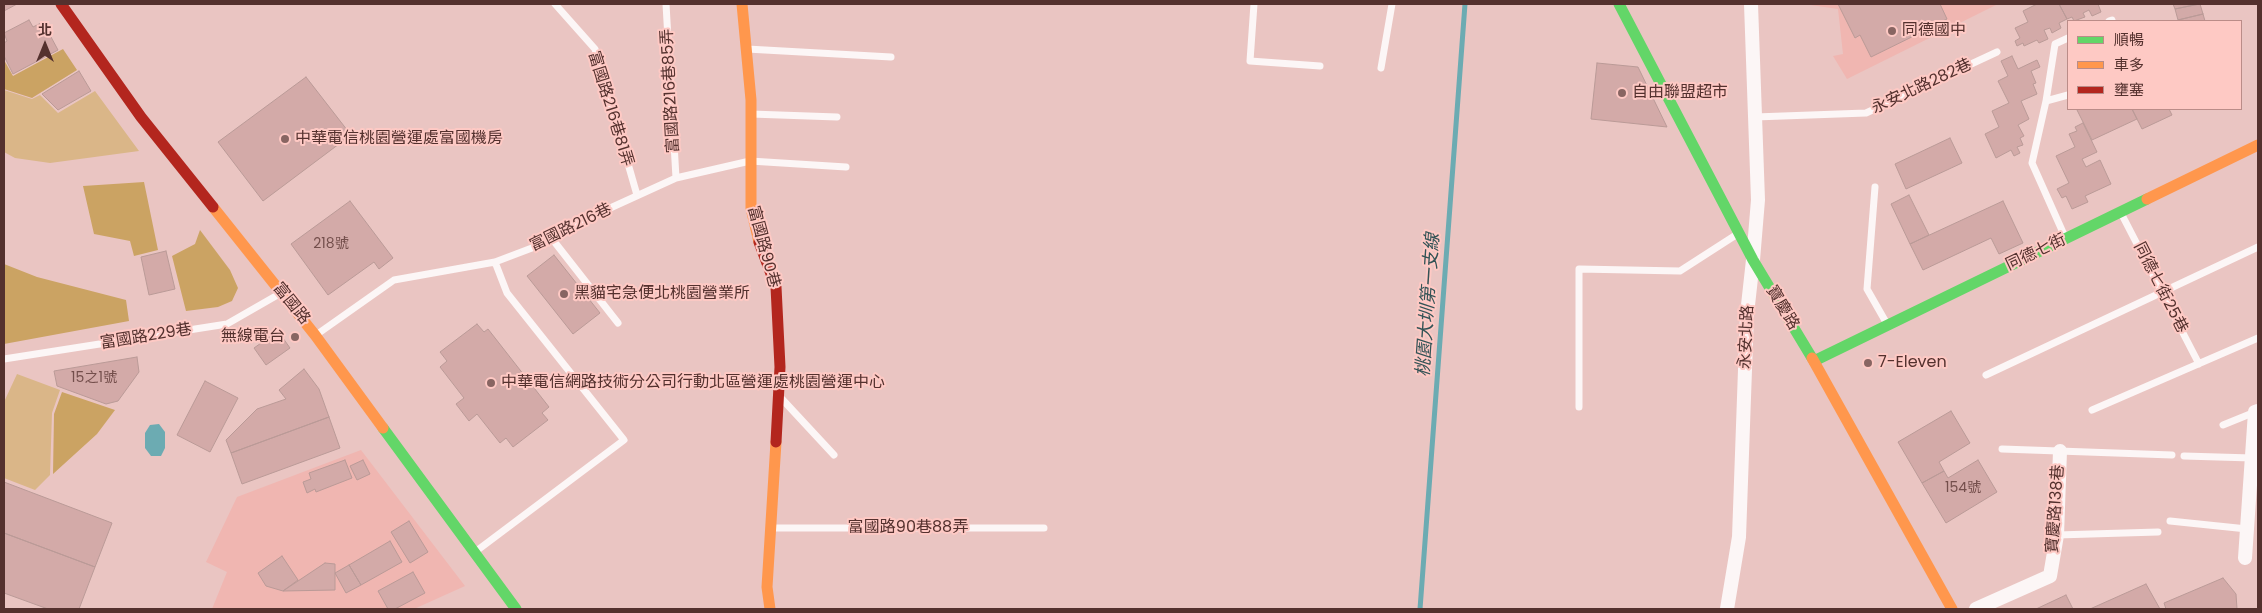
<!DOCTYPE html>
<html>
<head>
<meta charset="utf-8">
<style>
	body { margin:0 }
	#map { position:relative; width:2262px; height:613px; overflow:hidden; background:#eac5c2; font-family:Poppins,"Noto Sans TC",sans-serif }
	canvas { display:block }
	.frame { position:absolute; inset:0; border:5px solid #54312e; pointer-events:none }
	.legend { position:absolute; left:2067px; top:20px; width:175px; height:90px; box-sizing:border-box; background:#fec9c4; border:1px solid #ba8c88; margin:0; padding:6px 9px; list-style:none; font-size:15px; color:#54312e }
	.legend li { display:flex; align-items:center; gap:10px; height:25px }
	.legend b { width:25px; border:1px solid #ba8c88 }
	.north { position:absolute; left:20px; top:20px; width:50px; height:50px; -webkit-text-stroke:4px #fec9c4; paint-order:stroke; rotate:0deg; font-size:14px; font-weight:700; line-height:20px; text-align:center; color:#54312e }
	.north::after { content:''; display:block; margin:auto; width:18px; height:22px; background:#54312e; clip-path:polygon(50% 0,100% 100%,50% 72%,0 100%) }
</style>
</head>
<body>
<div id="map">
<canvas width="2262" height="613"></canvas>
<div class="frame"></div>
<ul class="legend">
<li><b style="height:6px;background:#63d668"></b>順暢</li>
<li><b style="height:6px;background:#ff974d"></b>車多</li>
<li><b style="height:6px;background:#b3261e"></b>壅塞</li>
</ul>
<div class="north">北</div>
</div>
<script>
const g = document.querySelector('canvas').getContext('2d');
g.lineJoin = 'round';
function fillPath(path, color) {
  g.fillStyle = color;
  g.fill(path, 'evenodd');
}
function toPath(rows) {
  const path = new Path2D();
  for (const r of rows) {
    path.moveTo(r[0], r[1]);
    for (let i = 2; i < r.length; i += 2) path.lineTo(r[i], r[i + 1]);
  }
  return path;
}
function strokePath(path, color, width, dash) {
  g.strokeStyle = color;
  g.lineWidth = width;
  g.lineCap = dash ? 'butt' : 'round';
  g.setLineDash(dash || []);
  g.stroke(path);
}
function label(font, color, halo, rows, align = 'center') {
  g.font = font + ' Poppins,"Noto Sans TC",sans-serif';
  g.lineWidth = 4;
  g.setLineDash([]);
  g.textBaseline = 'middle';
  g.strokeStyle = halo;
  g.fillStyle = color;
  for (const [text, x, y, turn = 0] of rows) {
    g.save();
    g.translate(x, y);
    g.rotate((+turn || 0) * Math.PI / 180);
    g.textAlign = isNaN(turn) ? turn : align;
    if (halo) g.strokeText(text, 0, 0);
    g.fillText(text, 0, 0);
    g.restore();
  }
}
const built = toPath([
	[1803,4,1998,4,1847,79,1833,56,1843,54,1838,9],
	[361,450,465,586,414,609,212,609,227,572,206,562,237,497]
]);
const green = toPath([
	[4,90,32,99,40,95,58,113,95,91,139,151,50,163,15,158,4,152],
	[17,374,60,390,52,413,50,475,35,490,4,478,4,402]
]);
const forest = toPath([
	[63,49,77,70,32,98,4,89,4,60,13,76],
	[144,182,158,250,134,256,130,241,94,234,83,186],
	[200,230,230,270,238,288,232,301,218,307,186,311,172,256,195,244],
	[4,264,37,277,126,300,129,321,4,344],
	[62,392,115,410,97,434,53,474,54,414]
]);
const water = toPath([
	[159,424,165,432,165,448,161,456,151,456,145,448,145,433,150,425]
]);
const stream = toPath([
	[1420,609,1465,4]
]);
const building = toPath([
	[4,4,17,4,4,11,4,4],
	[1838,4,1940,4,1947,19,1937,24,1939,29,1930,33,1928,29,1871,57,1860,35,1855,38,1838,4],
	[2037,4,2059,4,2067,19,2059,23,2061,28,2052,33,2050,28,2044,30,2048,39,2039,43,2037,40,2024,46,2023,43,2017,46,2015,41,2020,38,2015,28,2028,22,2023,11,2037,4],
	[2059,4,2098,4,2101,12,2092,16,2089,10,2083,13,2085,17,2074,21,2072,17,2067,19,2059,4],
	[2173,4,2198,4,2175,9,2173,4],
	[2200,4,2203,14,2178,20,2175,9,2200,4],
	[2203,14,2205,21,2178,21,2178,20,2203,14],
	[29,20,33,27,43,22,58,50,13,74,4,56,4,43,7,41,4,33,29,20],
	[2012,56,2018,69,2037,60,2040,67,2031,71,2036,83,2033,84,2037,94,2021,101,2029,119,2018,125,2024,136,2020,138,2023,145,2017,147,2020,153,2014,156,2011,150,1996,158,1985,134,1999,127,1992,111,2009,103,1998,81,2008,76,2001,61,2012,56],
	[1597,63,1638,67,1667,127,1591,119,1597,63],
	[79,71,91,91,58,110,42,94,79,71],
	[306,77,351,135,263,201,218,142,306,77],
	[2079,109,2132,109,2137,119,2092,140,2077,110,2079,109],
	[2132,109,2169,109,2172,115,2142,129,2132,109],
	[2083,123,2097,152,2082,159,2086,167,2100,160,2111,184,2085,196,2088,202,2072,209,2066,196,2062,198,2057,189,2069,183,2056,156,2075,147,2069,134,2077,131,2075,127,2083,123],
	[1950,138,1962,163,1906,189,1895,164,1950,138],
	[1909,195,1929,235,1910,244,1891,204,1909,195],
	[350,201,393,258,379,269,374,262,328,295,291,244,350,201],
	[2003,201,2023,243,1999,254,1991,238,1923,270,1910,244,2003,201],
	[166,251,175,289,149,295,141,257,166,251],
	[554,255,600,313,573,334,527,276,554,255],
	[477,324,484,332,488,329,549,407,542,413,548,420,513,447,506,438,500,443,477,414,469,421,456,404,464,398,440,367,447,361,440,352,477,324],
	[278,331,290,348,266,365,254,348,278,331],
	[137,357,139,372,118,401,106,404,57,386,54,371,137,357],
	[304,369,319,389,329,417,231,453,226,440,257,409,286,399,279,390,304,369],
	[205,381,238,398,210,452,177,435,205,381],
	[1951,411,1970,443,1939,462,1944,471,1922,483,1898,442,1951,411],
	[329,417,340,448,242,484,231,453,329,417],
	[345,460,352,478,316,492,315,489,307,493,303,482,311,479,309,473,345,460],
	[363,460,370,474,357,480,350,466,363,460],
	[1978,460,1997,492,1946,523,1922,483,1944,471,1948,478,1978,460],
	[4,482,112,523,95,567,4,533,4,482],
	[409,521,428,552,410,563,391,532,409,521],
	[4,533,95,567,79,609,48,609,4,593,4,533],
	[390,541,402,562,361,585,349,565,390,541],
	[282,556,298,580,283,591,266,586,258,573,282,556],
	[325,563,335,564,335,590,283,591,325,563],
	[349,565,361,585,346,593,335,573,349,565],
	[413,572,425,593,395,609,388,609,378,591,413,572],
	[2223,578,2236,594,2237,609,2166,609,2164,603,2223,578],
	[2146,584,2160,609,2090,609,2146,584],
	[2066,595,2073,609,2036,609,2066,595]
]);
const lane = toPath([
	[555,4,595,49,637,195],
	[666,4,676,178],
	[1254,4,1250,61,1320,66],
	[2109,21,2112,20],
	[747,49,891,57],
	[1381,68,1392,4],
	[2046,101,2055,44,2068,38],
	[751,114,837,117],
	[1755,117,1866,113,1997,52],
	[1875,187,1867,289,1887,324],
	[2121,213,2199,364],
	[2065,237,2032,163,2046,101,2068,95],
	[553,240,618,323],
	[316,335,394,280,495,262,553,240,562,230,676,178,750,161,846,167],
	[4,359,227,324,281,293],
	[1986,375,2258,247],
	[782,399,834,455],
	[1579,407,1579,269,1680,271,1739,233],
	[2092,410,2258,338],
	[2223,425,2255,412],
	[2002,449,2172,455],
	[2184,456,2252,458],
	[2170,521,2247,529],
	[772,528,1044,528],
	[2057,535,2158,532],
	[475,552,624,440,507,293,495,262]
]);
const street = toPath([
	[2245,558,2255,412,2258,411],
	[1727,609,1739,537,1747,314,1753,260,1758,200,1751,4],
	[1976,609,2050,576,2057,535,2060,451]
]);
const fast = toPath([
	[1619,4,1753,260,1812,358],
	[1814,361,2147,199],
	[383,428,516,609]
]);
const slow = toPath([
	[742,4,751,100,751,208,759,242],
	[2147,199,2258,145],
	[213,207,315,335,383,428],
	[1812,358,1952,609],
	[770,609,767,587,776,442]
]);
const jam = toPath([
	[61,4,141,117,213,207],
	[759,242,776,287,780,367,776,442]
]);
const markers = [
	[1892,31,5,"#886562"],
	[1622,93,5,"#886562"],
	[285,139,5,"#886562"],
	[564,294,5,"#886562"],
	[295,337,5,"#886562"],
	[1868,363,5,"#886562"],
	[491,383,5,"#886562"]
];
const numberNames = [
	["218號",331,244],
	["15之1號",94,378],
	["154號",1963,488]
];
const poiNames = [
	["同德國中",1902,31],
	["自由聯盟超市",1632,93],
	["中華電信桃園營運處富國機房",295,139],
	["黑貓宅急便北桃園營業所",574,294],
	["無線電台",285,337,"right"],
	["7-Eleven",1878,363],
	["中華電信網路技術分公司行動北區營運處桃園營運中心",501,383]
];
const streetNames = [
	["永安北路282巷",1922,87,-25],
	["富國路216巷85弄",671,91,-93],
	["富國路216巷81弄",610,109,73],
	["富國路216巷",571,228,-26],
	["富國路90巷",763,247,75],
	["同德七街",2036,253,-25],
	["同德七街25巷",2160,288,63],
	["富國路",291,304,51],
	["寶慶路",1782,308,59],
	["富國路229巷",146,337,-9],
	["永安北路",1747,337,-87],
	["寶慶路138巷",2056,509,-86],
	["富國路90巷88弄",908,528]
];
const waterNames = [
	["桃園大圳第一支線",1429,305,-86]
];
fillPath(built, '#f0b6b1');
fillPath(green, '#dab688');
fillPath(forest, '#cba363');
fillPath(water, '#6cabb2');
strokePath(stream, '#6cabb2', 5);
fillPath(building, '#d3aaa8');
strokePath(building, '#ba9a97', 1);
strokePath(lane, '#fcf6f6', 7);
strokePath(street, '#fcf6f6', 14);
strokePath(fast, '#63d668', 11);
strokePath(slow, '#ff974d', 11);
strokePath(jam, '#b3261e', 11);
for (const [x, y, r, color] of markers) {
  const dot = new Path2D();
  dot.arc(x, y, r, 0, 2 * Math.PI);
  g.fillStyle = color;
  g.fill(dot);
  strokePath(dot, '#fec9c4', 2);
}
label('14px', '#744f4c', null, numberNames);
label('16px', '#54312e', '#fec9c4', poiNames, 'left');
label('16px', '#54312e', '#fec9c4', streetNames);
label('italic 18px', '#335356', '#fec9c4', waterNames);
</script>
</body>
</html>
